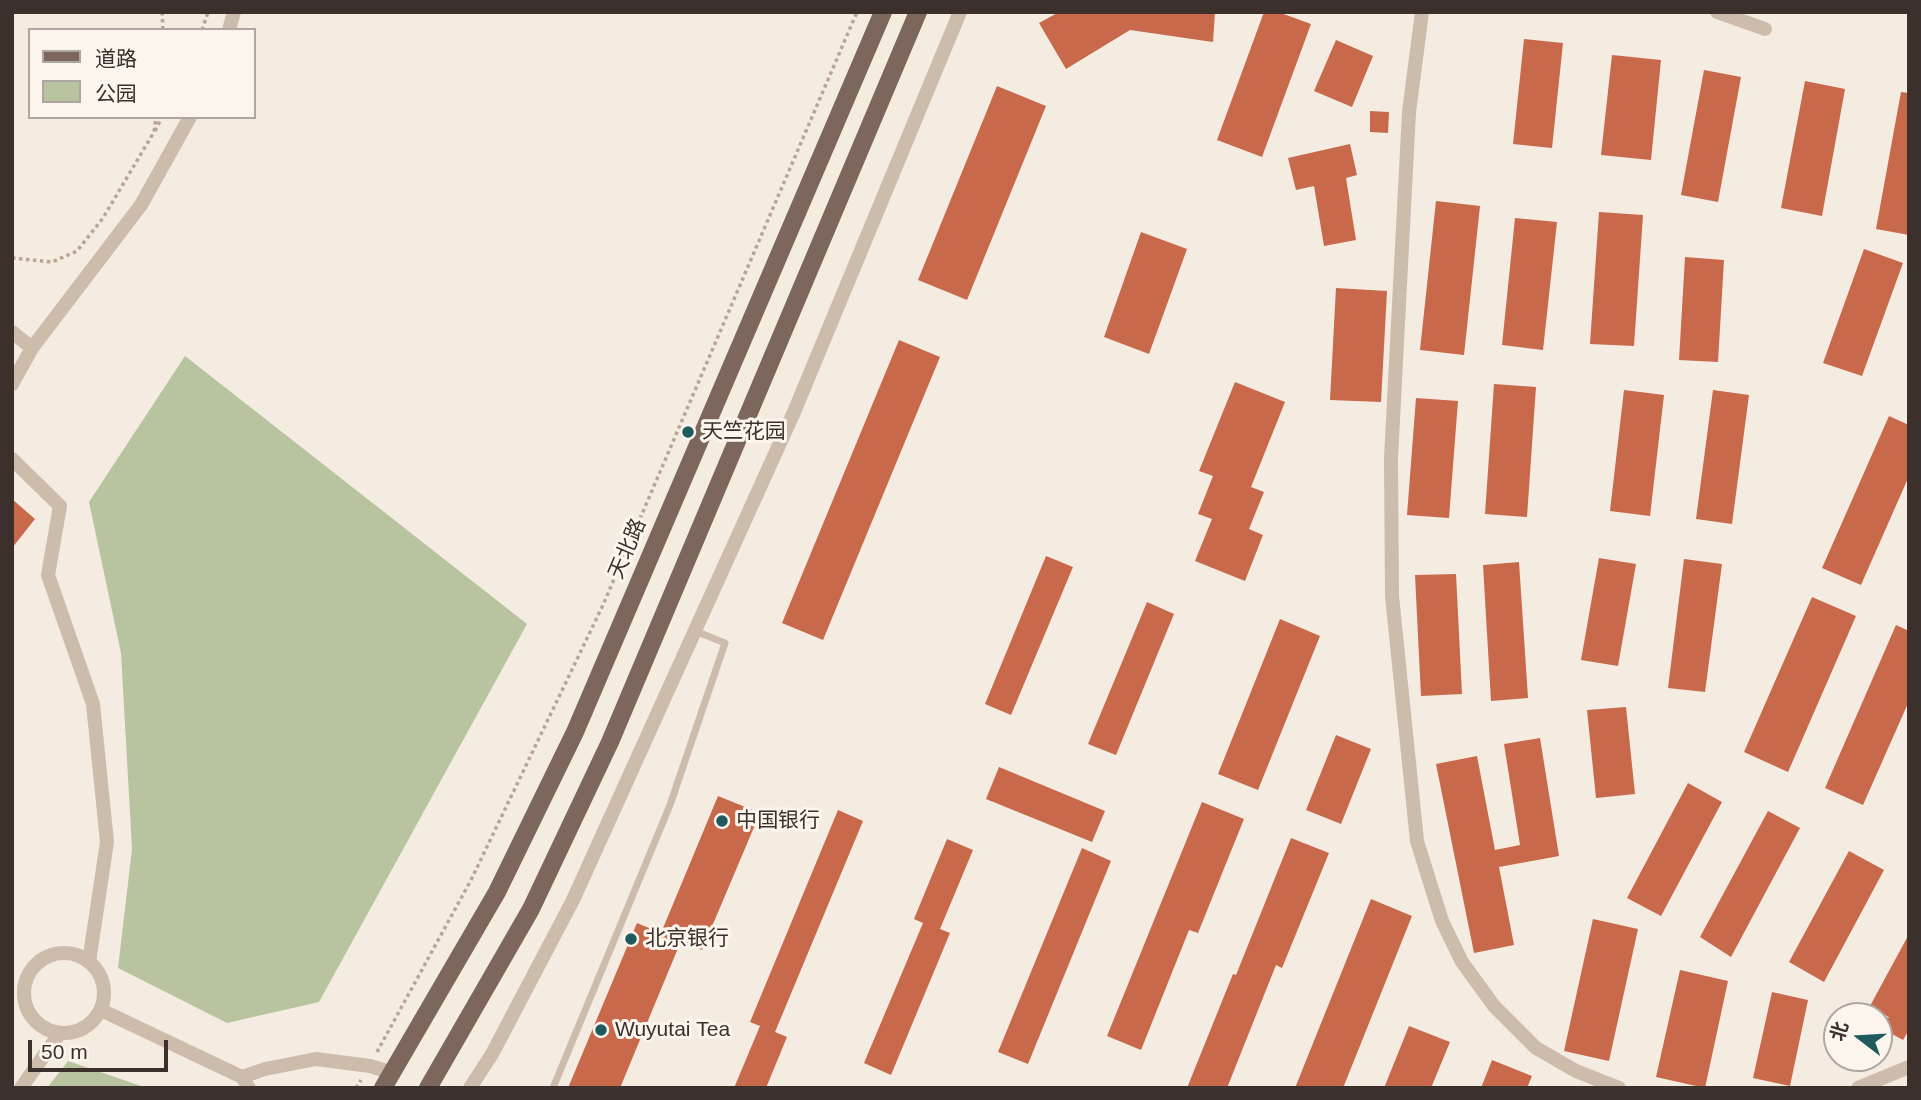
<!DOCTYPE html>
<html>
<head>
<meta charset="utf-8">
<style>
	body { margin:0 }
	#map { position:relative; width:1921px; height:1100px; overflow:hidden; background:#f4ebe1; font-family:Arial,"Noto Sans SC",sans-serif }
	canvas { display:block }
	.frame { position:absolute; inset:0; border:14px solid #3b302b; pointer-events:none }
	.legend { position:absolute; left:28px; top:28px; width:228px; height:91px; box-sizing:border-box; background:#fbf5ee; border:2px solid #aea6a0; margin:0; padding:9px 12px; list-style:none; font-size:21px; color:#3b302b }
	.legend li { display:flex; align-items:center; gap:14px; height:35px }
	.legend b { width:35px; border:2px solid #aea6a0 }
	.north { position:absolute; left:1823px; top:1002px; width:70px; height:70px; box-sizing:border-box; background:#fbf5ee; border:2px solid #aea6a0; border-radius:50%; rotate:287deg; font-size:19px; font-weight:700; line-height:28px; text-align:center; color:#3b302b }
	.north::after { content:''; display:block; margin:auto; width:24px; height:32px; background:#1f5a5e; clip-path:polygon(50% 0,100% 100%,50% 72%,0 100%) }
	.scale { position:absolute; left:28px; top:1040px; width:140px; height:32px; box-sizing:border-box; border:4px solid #3b302b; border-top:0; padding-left:9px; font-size:21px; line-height:24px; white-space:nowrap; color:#3b302b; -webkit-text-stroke:5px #fbf5ee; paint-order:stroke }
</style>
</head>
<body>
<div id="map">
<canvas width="1921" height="1100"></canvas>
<div class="frame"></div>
<ul class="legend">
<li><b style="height:9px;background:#7d675c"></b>道路</li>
<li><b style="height:19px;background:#b8c4a0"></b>公园</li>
</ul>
<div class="north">北</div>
<div class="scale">50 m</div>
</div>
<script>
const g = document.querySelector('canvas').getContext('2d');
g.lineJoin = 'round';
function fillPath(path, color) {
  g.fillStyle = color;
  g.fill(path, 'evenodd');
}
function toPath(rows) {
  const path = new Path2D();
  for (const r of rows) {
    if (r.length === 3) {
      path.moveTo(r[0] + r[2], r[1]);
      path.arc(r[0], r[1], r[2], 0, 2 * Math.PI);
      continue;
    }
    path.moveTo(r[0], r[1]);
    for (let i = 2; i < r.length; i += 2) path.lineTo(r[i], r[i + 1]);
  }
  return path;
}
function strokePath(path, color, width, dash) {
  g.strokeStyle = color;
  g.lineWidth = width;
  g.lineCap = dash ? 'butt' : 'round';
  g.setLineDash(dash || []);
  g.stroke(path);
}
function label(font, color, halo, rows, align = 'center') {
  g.font = font + ' Arial,"Noto Sans SC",sans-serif';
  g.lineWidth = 6;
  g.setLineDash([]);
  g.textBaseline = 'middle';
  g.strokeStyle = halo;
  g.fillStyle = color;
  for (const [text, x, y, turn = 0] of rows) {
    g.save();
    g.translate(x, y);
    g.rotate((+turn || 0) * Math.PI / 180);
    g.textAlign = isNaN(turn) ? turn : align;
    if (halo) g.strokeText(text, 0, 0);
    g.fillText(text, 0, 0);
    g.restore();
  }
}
const green = toPath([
	[185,356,527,624,319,1002,227,1023,118,968,132,849,121,653,89,502],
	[68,1061,147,1088,47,1088]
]);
const building = toPath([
	[1059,12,1215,12,1213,42,1130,30,1066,69,1039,23],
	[1264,12,1278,12,1311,24,1262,157,1217,140],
	[1524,39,1563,43,1552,148,1513,144],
	[1336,40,1373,56,1352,107,1314,91],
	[1612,55,1661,60,1651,160,1601,155],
	[1704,70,1741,77,1718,202,1681,195],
	[1805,81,1845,89,1822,216,1781,208],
	[997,86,1046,106,967,300,918,280],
	[1901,92,1909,93,1909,235,1876,229],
	[1370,111,1389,112,1388,133,1370,132],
	[1350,144,1357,175,1346,178,1356,240,1324,246,1314,186,1296,190,1288,158],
	[1436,201,1480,206,1464,355,1420,350],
	[1599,212,1643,215,1634,346,1590,344],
	[1515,218,1557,222,1543,350,1502,345],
	[1141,232,1187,249,1149,354,1104,337],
	[1864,249,1903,263,1862,376,1823,363],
	[1685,257,1724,260,1718,362,1679,360],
	[1336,288,1387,291,1381,402,1330,400],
	[899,340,940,357,823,640,782,623],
	[1235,382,1285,402,1251,487,1264,492,1249,529,1263,535,1245,581,1195,561,1212,519,1198,514,1213,476,1199,471],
	[1494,384,1536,387,1527,517,1485,514],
	[1624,390,1664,395,1650,516,1610,511],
	[1713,390,1749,395,1732,524,1696,519],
	[1416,398,1458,401,1449,518,1407,515],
	[1889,416,1909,425,1909,476,1861,585,1822,568],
	[12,499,35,519,12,548],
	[1046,556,1073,567,1011,715,985,704],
	[1599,558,1636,564,1618,666,1581,660],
	[1684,559,1722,564,1705,692,1668,688],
	[1519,562,1528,698,1491,701,1483,565],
	[1456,574,1462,694,1421,696,1415,575],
	[1812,597,1856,616,1788,772,1744,752],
	[1147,602,1174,614,1116,755,1088,744],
	[1280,619,1320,636,1258,790,1218,774],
	[1896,625,1909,631,1909,701,1863,805,1825,788],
	[1626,707,1635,794,1596,798,1587,710],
	[1336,735,1371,749,1341,824,1306,810],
	[1540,738,1559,856,1499,867,1514,945,1474,953,1436,764,1477,756,1495,850,1520,845,1504,744],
	[999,767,1105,811,1092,842,986,799],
	[1688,783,1722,802,1661,916,1627,898],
	[718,796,760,813,702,950,681,941,620,1088,568,1088,637,923,661,933],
	[1202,802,1244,819,1198,933,1189,930,1141,1050,1107,1036],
	[838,810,863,821,775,1032,787,1037,766,1088,734,1088,760,1026,750,1022],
	[1768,811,1800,828,1731,957,1700,937],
	[1291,838,1329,853,1282,968,1276,965,1227,1088,1187,1088,1233,974,1236,975],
	[947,839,973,850,940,929,950,933,891,1075,864,1063,923,923,914,919],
	[1082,848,1111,861,1028,1064,998,1052],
	[1849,851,1884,870,1824,982,1789,962],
	[1371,899,1412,916,1343,1088,1295,1088],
	[1593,919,1638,929,1609,1061,1564,1051],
	[1909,934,1909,1030,1903,1040,1879,1027,1879,1016,1858,1016,1859,1012,1890,1018,1870,1006],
	[1680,970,1728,981,1705,1088,1656,1077],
	[1772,992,1808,1000,1790,1086,1753,1078],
	[1409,1026,1450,1042,1431,1088,1384,1088],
	[1492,1060,1532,1076,1527,1088,1481,1088]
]);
const path = toPath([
	[162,12,163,30],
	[202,30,208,12],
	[155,131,162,117],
	[12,258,52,262,77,251,103,218,154,132,156,117],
	[377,1052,471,880,603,605,857,12],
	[356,1088,361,1080]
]);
const lane = toPath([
	[553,1088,670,805,725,643,695,631]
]);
const street = toPath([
	[1422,12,1409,112,1391,458,1392,596,1417,841,1442,921,1462,962,1494,1006,1536,1048,1576,1071,1619,1088],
	[1717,12,1765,29],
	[229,30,234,12],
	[12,332,32,348],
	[12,384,32,348,141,205,190,117],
	[12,459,60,506,48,575,93,704,107,842,89,962],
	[64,993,40],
	[101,1010,242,1077],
	[21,1088,60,1033],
	[249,1088,242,1077,265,1069,316,1059,370,1066,393,1073],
	[470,1088,492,1054,573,900,794,412,960,12],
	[1858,1088,1909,1067]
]);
const primary = toPath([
	[383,1088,497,892,575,732,883,12],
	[428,1088,531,909,610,742,918,12]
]);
const markers = [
	[688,432,7,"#1f5a5e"],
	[722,821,7,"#1f5a5e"],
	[631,939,7,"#1f5a5e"],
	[601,1030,7,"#1f5a5e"]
];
const poiNames = [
	["天竺花园",702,432],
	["中国银行",736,821],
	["北京银行",645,939],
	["Wuyutai Tea",615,1030]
];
const streetNames = [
	["天北路",628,549,-67]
];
fillPath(green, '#b8c4a0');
fillPath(building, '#c8694b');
strokePath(path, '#b9a596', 3.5, [3.5, 3.5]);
strokePath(lane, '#cdbbac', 7);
strokePath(street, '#cdbbac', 14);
strokePath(primary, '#7d675c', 18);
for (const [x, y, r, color] of markers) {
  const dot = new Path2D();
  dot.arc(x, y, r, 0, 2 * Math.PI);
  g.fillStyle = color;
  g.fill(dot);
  strokePath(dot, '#fbf5ee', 2.5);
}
label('21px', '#3b302b', '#fbf5ee', poiNames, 'left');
label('21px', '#3b302b', '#fbf5ee', streetNames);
</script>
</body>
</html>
